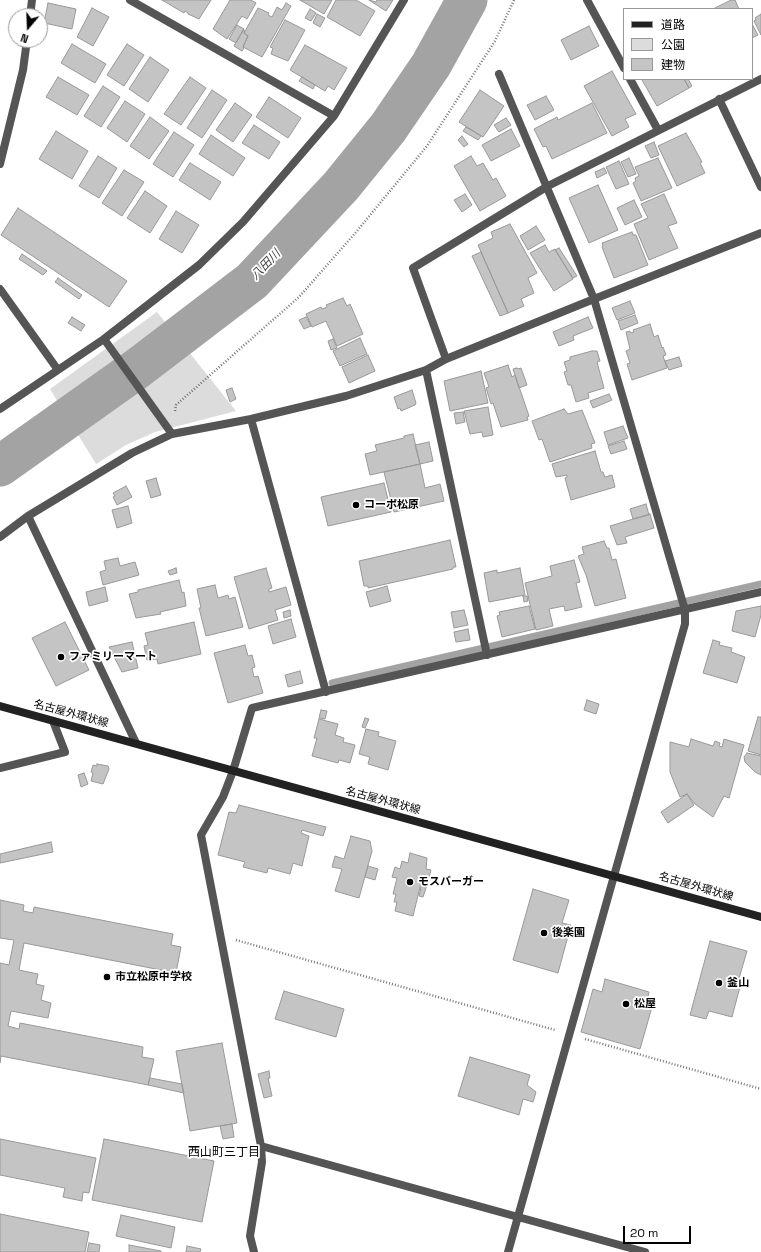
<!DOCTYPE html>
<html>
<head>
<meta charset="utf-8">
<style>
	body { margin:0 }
	#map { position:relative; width:761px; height:1252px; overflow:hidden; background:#fff; font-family:"Space Grotesk","Noto Sans JP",sans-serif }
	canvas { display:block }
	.legend { position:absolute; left:623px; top:8px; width:130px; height:72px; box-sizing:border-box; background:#fff; border:1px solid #999; margin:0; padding:5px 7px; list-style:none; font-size:12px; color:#000 }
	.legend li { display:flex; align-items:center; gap:8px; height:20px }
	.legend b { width:20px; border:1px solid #999 }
	.north { position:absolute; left:8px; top:8px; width:40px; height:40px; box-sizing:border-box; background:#fff; border:1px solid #999; border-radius:50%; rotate:199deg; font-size:11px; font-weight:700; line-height:16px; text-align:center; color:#000 }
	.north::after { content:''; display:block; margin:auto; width:14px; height:18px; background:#000; clip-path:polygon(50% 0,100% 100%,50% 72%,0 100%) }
	.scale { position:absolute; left:623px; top:1226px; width:68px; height:18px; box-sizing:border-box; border:2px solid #000; border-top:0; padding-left:5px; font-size:12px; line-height:14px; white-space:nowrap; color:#000; -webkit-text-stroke:3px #fff; paint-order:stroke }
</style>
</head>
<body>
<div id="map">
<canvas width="761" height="1252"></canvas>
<ul class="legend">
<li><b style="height:5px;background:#222"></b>道路</li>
<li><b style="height:11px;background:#dcdcdc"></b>公園</li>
<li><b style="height:11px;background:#c4c4c4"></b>建物</li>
</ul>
<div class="north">N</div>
<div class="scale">20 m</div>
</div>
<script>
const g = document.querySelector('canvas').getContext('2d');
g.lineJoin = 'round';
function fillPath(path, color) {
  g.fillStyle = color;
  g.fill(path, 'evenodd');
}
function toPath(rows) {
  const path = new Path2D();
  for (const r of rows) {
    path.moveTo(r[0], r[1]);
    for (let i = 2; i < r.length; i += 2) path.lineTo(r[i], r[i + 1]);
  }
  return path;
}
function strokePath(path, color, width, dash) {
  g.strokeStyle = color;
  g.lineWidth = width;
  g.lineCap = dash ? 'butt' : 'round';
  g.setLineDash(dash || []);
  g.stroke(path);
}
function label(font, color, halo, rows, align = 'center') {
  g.font = font + ' "Space Grotesk","Noto Sans JP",sans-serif';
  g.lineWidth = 3.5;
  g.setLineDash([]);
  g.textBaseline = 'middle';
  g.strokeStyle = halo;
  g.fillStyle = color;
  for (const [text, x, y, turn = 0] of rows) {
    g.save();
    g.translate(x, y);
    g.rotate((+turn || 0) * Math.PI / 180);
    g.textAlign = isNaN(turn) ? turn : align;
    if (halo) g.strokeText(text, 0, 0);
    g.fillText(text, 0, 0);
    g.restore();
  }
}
const green = toPath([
	[157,312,236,411,155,432,126,445,96,464,50,389]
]);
const stream = toPath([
	[332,683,761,584]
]);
const river = toPath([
	[0,466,138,368,252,281,341,186,388,128,431,65,467,0]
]);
const building = toPath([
	[162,0,211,0,199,19,188,14,188,13,185,11,184,13,162,0],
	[230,0,251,0,256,3,247,19,242,16,227,39,213,29,230,0],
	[300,0,332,0,324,14,300,0],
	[336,0,356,0,375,11,360,36,327,17,336,0],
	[369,0,376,2,377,0,393,0,386,11,369,0],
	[731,0,735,0,739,9,713,9,731,0],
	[48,3,76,9,72,29,44,23,48,3],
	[286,3,291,6,262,57,243,47,248,36,244,33,258,8,269,13,268,15,272,17,277,7,282,10,286,3],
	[92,8,109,17,93,46,77,37,92,8],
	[310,9,316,13,311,21,305,18,310,9],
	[317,14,325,18,320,27,313,23,317,14],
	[761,14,761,35,754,21,756,20,755,18,761,14],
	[285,20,305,30,288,61,271,54,273,48,270,47,285,20],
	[752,24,758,35,752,38,752,24],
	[237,25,244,29,236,43,229,39,237,25],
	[589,26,599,46,571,60,561,40,589,26],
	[243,30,245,31,244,33,248,36,243,47,244,48,242,51,234,46,243,30],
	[72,44,106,64,95,83,61,63,72,44],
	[127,44,144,55,124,86,107,75,127,44],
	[305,45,347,68,334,90,328,86,325,91,290,70,305,45],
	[150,57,169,70,148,102,129,89,150,57],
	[612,71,636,114,625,119,629,127,612,136,584,86,612,71],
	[58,77,89,95,77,115,46,97,58,77],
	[190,77,206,88,181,125,164,114,190,77],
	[302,77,315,85,313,89,299,81,302,77],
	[644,79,684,79,689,88,657,106,642,80,644,79],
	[684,79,688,79,692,86,689,88,684,79],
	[103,86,120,97,101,127,84,116,103,86],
	[212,90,227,100,202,138,187,128,212,90],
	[480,90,504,106,483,137,459,122,480,90],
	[546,96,554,110,535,120,527,105,546,96],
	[269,97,301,118,288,138,256,117,269,97],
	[125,101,145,114,127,142,107,128,125,101],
	[235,103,252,115,233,142,216,130,235,103],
	[592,103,607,133,552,159,546,146,543,147,534,129,557,117,558,120,592,103],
	[150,117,169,131,149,159,130,146,150,117],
	[506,118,511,125,499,132,494,125,506,118],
	[254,125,280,142,269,159,242,143,254,125],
	[466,127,481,136,478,140,463,131,466,127],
	[511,129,520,146,491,161,482,145,511,129],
	[56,131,88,151,72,179,39,159,56,131],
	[174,132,194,145,173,177,153,164,174,132],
	[686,133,702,162,700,163,705,173,677,186,658,146,686,133],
	[211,135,245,158,233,176,199,154,211,135],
	[462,136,468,144,464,147,458,140,462,136],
	[654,142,659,155,651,158,645,146,654,142],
	[98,156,117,168,99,198,79,186,98,156],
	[471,156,477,166,483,163,493,180,496,178,506,196,480,211,454,166,471,156],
	[629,158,636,174,628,177,621,162,629,158],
	[658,158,672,188,641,201,633,183,636,181,635,178,639,176,635,167,658,158],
	[619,161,629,184,616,189,606,167,619,161],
	[190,163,221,182,210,200,179,180,190,163],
	[604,168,607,173,597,178,595,172,604,168],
	[124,170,144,182,122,216,102,203,124,170],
	[598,185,618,230,589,243,569,198,598,185],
	[145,191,167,206,150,233,127,218,145,191],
	[465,194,472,205,462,212,454,200,465,194],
	[664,194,677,223,668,226,678,248,649,260,634,224,648,218,641,204,664,194],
	[634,200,642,217,625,225,617,208,634,200],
	[18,208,127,281,109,307,1,235,18,208],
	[176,211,199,225,182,253,159,239,176,211],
	[510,224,537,273,528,278,534,293,521,299,524,306,508,313,478,245,493,238,491,232,510,224],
	[536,226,545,240,528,250,520,236,536,226],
	[632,232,633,235,636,235,648,265,614,278,602,247,603,246,602,243,632,232],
	[545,245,549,252,555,249,573,279,554,291,530,253,545,245],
	[559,248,577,276,573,278,555,250,559,248],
	[481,252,508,313,500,316,472,256,481,252],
	[22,254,47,271,43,275,19,259,22,254],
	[58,278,82,295,79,299,55,282,58,278],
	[343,298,347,306,350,304,363,334,337,346,326,321,312,327,306,314,321,307,322,309,327,307,326,305,343,298],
	[630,301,635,313,617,320,612,308,630,301],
	[635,315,638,323,621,330,618,321,635,315],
	[72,317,85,325,81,331,68,323,72,317],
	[306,317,311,326,304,329,299,320,306,317],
	[588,317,593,328,573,336,574,340,559,346,553,332,588,317],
	[650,324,654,337,658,335,662,348,663,347,666,355,663,356,667,368,632,380,627,364,630,363,626,351,630,349,626,332,630,331,631,333,634,332,633,330,650,324],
	[360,338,367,354,340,366,333,351,360,338],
	[333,339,337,348,331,350,328,341,333,339],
	[592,351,597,351,600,361,597,362,604,388,588,393,589,398,576,402,571,385,568,385,564,372,567,371,564,362,570,360,570,357,592,351],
	[368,355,375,371,349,383,342,367,368,355],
	[679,357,682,366,669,370,665,361,679,357],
	[508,365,512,377,515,375,529,416,527,417,528,420,501,427,493,403,491,404,486,388,489,387,484,373,508,365],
	[517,368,518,369,521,368,527,385,519,388,513,369,517,368],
	[481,371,488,403,450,411,444,381,481,371],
	[232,388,236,399,230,402,226,390,232,388],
	[412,390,416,403,415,405,401,411,400,408,398,409,394,397,412,390],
	[609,394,612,400,593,408,590,401,609,394],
	[488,407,493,435,483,437,482,432,470,434,464,411,488,407],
	[564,409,568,414,582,410,595,443,591,444,592,448,550,462,542,439,539,440,532,421,564,409],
	[463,412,465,422,456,424,454,413,463,412],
	[623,426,628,438,608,445,604,432,623,426],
	[413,434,420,464,370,475,365,454,377,451,375,445,404,438,404,436,413,434],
	[624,441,627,449,611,454,608,446,624,441],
	[429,442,433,461,420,464,415,445,429,442],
	[595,451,601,472,603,472,605,477,612,475,615,487,571,500,565,478,567,477,567,475,556,477,552,464,595,451],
	[420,464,425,488,440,484,444,501,394,512,384,472,420,464],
	[156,478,161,495,151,498,146,481,156,478],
	[384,483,391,512,328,526,321,497,384,483],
	[126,486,132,497,117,505,113,497,115,496,113,493,126,486],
	[646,504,649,515,633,519,630,509,646,504],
	[128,506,132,523,117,528,112,510,128,506],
	[650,514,654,528,625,537,627,543,617,545,610,526,650,514],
	[450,540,456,567,453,567,453,569,368,588,368,586,364,586,359,561,450,540],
	[604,541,607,548,609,548,612,560,616,559,626,598,595,606,586,575,578,556,584,554,582,547,604,541],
	[118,558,120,566,135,562,139,575,103,585,100,572,106,570,104,561,118,558],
	[574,560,580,582,576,583,582,607,565,611,564,606,549,609,553,626,536,630,525,583,552,576,550,566,574,560],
	[176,568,177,573,170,575,168,571,176,568],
	[266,568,272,588,269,589,269,592,286,587,291,605,275,610,278,620,249,629,234,577,266,568],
	[520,568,525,595,489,602,484,573,497,570,497,573,520,568],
	[179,580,182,593,184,592,186,606,160,612,161,614,136,618,129,594,138,592,138,590,179,580],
	[215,585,218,598,228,595,229,599,235,597,243,627,206,636,199,608,201,608,197,589,215,585],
	[387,586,391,601,370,607,366,592,387,586],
	[105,587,108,601,89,606,86,592,105,587],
	[523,596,527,596,528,601,524,602,523,596],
	[529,606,535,629,502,637,497,616,500,615,499,612,529,606],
	[761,606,761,615,755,637,732,631,736,611,761,606],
	[290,610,291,616,284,618,283,612,290,610],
	[464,610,468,625,454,628,451,612,464,610],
	[291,619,296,637,273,644,268,626,291,619],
	[65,622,89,670,56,686,32,638,65,622],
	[194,622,201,654,158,664,157,659,147,660,144,646,148,645,145,633,194,622],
	[468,629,470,640,456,642,454,632,468,629],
	[713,640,720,642,719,645,732,648,731,652,745,657,737,683,703,673,713,640],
	[132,642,138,668,122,672,109,647,132,642],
	[245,645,248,656,252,655,255,667,252,668,254,677,258,676,263,693,228,703,214,653,245,645],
	[300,671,303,683,288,687,285,675,300,671],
	[587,700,599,704,596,714,584,710,587,700],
	[321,710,327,711,325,719,319,718,321,710],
	[758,717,761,717,761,755,748,751,758,717],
	[365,718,369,719,365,728,362,727,365,718],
	[319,719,338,724,335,735,344,738,343,742,355,745,350,763,339,760,338,763,312,756,317,738,314,738,319,719],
	[366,729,379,732,378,736,396,741,388,770,368,764,370,757,359,754,366,729],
	[691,739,713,746,715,741,720,743,719,746,722,747,724,739,744,745,729,798,724,796,713,817,695,804,687,794,680,797,670,772,670,742,689,747,691,739],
	[747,753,761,756,761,775,755,772,745,762,744,757,747,753],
	[97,764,108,766,109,769,103,784,91,781,93,773,91,772,93,765,97,766,97,764],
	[84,773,88,784,81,787,78,775,84,773],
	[687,794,694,805,668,823,661,812,687,794],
	[239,805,326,827,323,836,302,830,301,833,309,836,302,866,293,863,290,874,268,868,267,873,243,867,245,862,218,855,229,812,236,813,239,805],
	[351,836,370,841,372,851,359,898,335,891,342,869,332,867,335,856,344,859,351,836],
	[51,842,53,852,0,863,0,854,51,842],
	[410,853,427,858,426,869,431,870,428,881,422,879,413,916,395,911,397,902,394,902,396,894,393,894,397,878,392,877,395,867,400,869,402,861,408,863,410,853],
	[368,866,378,869,375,880,365,877,368,866],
	[422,883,427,885,423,897,419,896,422,883],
	[533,889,569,900,562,923,571,925,558,973,513,960,533,889],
	[0,900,24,905,23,911,33,913,34,907,173,934,171,945,181,947,176,973,24,943,19,970,38,974,36,984,44,986,41,1000,51,1003,48,1018,11,1011,8,1026,19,1029,20,1023,143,1047,142,1057,154,1059,148,1085,1,1056,0,1063,0,963,9,965,14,940,0,938,0,900],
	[710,941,747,951,738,982,741,983,732,1017,709,1011,706,1019,690,1015,710,941],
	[605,979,649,992,646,1005,652,1007,640,1049,581,1032,593,989,602,992,605,979],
	[284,991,344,1009,336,1037,275,1019,284,991],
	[222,1043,237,1123,190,1131,176,1051,222,1043],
	[470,1057,530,1075,527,1085,536,1092,533,1102,523,1099,519,1115,458,1096,470,1057],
	[269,1071,270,1078,268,1078,272,1096,264,1098,258,1074,269,1071],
	[150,1078,182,1084,184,1093,148,1085,150,1078],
	[232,1124,234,1137,223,1139,220,1126,232,1124],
	[0,1139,96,1158,89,1193,83,1192,82,1201,63,1197,65,1188,0,1175,0,1139],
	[104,1139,214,1161,202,1222,92,1200,104,1139],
	[0,1214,89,1232,85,1252,0,1252,0,1214],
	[121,1215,175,1227,171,1248,116,1236,121,1215],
	[89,1243,100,1245,99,1252,87,1252,89,1243],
	[129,1245,161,1251,161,1252,129,1252,129,1245],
	[187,1246,201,1249,200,1252,186,1252,187,1246]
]);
const path = toPath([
	[175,411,176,405,299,297,357,231,427,146,495,41,514,0],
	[236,940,555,1030],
	[585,1039,761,1089]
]);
const minor = toPath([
	[130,0,334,116,404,0],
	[587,0,624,68],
	[30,16,32,0],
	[499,74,594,299,685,610,685,624,508,1252],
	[630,79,658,130],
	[719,99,761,187],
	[0,164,23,70,27,40],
	[0,289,58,370],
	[104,339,172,434],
	[446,359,413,268,548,186,761,79],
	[426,370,487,655],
	[0,409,104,339,199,265,243,222,334,116],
	[251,419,326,692],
	[28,516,136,743],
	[0,537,28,516,132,453,172,434,251,419,346,396,426,370,446,359,594,299,761,233],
	[0,768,65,752,53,721],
	[261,1146,645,1252],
	[254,1252,250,1236,262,1162,261,1146,201,835,223,797,233,771,252,708,761,592]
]);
const secondary = toPath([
	[0,706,761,917]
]);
const markers = [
	[356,505,4,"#000"],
	[61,657,4,"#000"],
	[410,882,4,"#000"],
	[544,933,4,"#000"],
	[107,977,4,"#000"],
	[719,983,4,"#000"],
	[626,1004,4,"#000"]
];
const poiNames = [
	["コーポ松原",364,505],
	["ファミリーマート",69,657],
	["モスバーガー",418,882],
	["後楽園",552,933],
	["市立松原中学校",115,977],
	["釜山",727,983],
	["松屋",634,1004]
];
const streetNames = [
	["名古屋外環状線",71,714,15],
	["名古屋外環状線",383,801,15],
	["名古屋外環状線",696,887,16]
];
const waterNames = [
	["八田川",266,265,-46]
];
const neighbourhoodNames = [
	["西山町三丁目",224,1153]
];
fillPath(green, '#dcdcdc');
strokePath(stream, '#a3a3a3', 7);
strokePath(river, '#a3a3a3', 41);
fillPath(building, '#c4c4c4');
strokePath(building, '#999', 1);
strokePath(path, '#777', 2.5, [1, 2]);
strokePath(minor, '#555', 8);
strokePath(secondary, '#222', 8);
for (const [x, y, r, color] of markers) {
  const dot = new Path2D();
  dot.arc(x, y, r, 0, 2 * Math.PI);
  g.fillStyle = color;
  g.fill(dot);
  strokePath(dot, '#fff', 1.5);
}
label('bold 11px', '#000', '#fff', poiNames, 'left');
label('11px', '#000', '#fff', streetNames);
label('italic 12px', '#444', '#fff', waterNames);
label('12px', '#000', '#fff', neighbourhoodNames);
</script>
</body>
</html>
